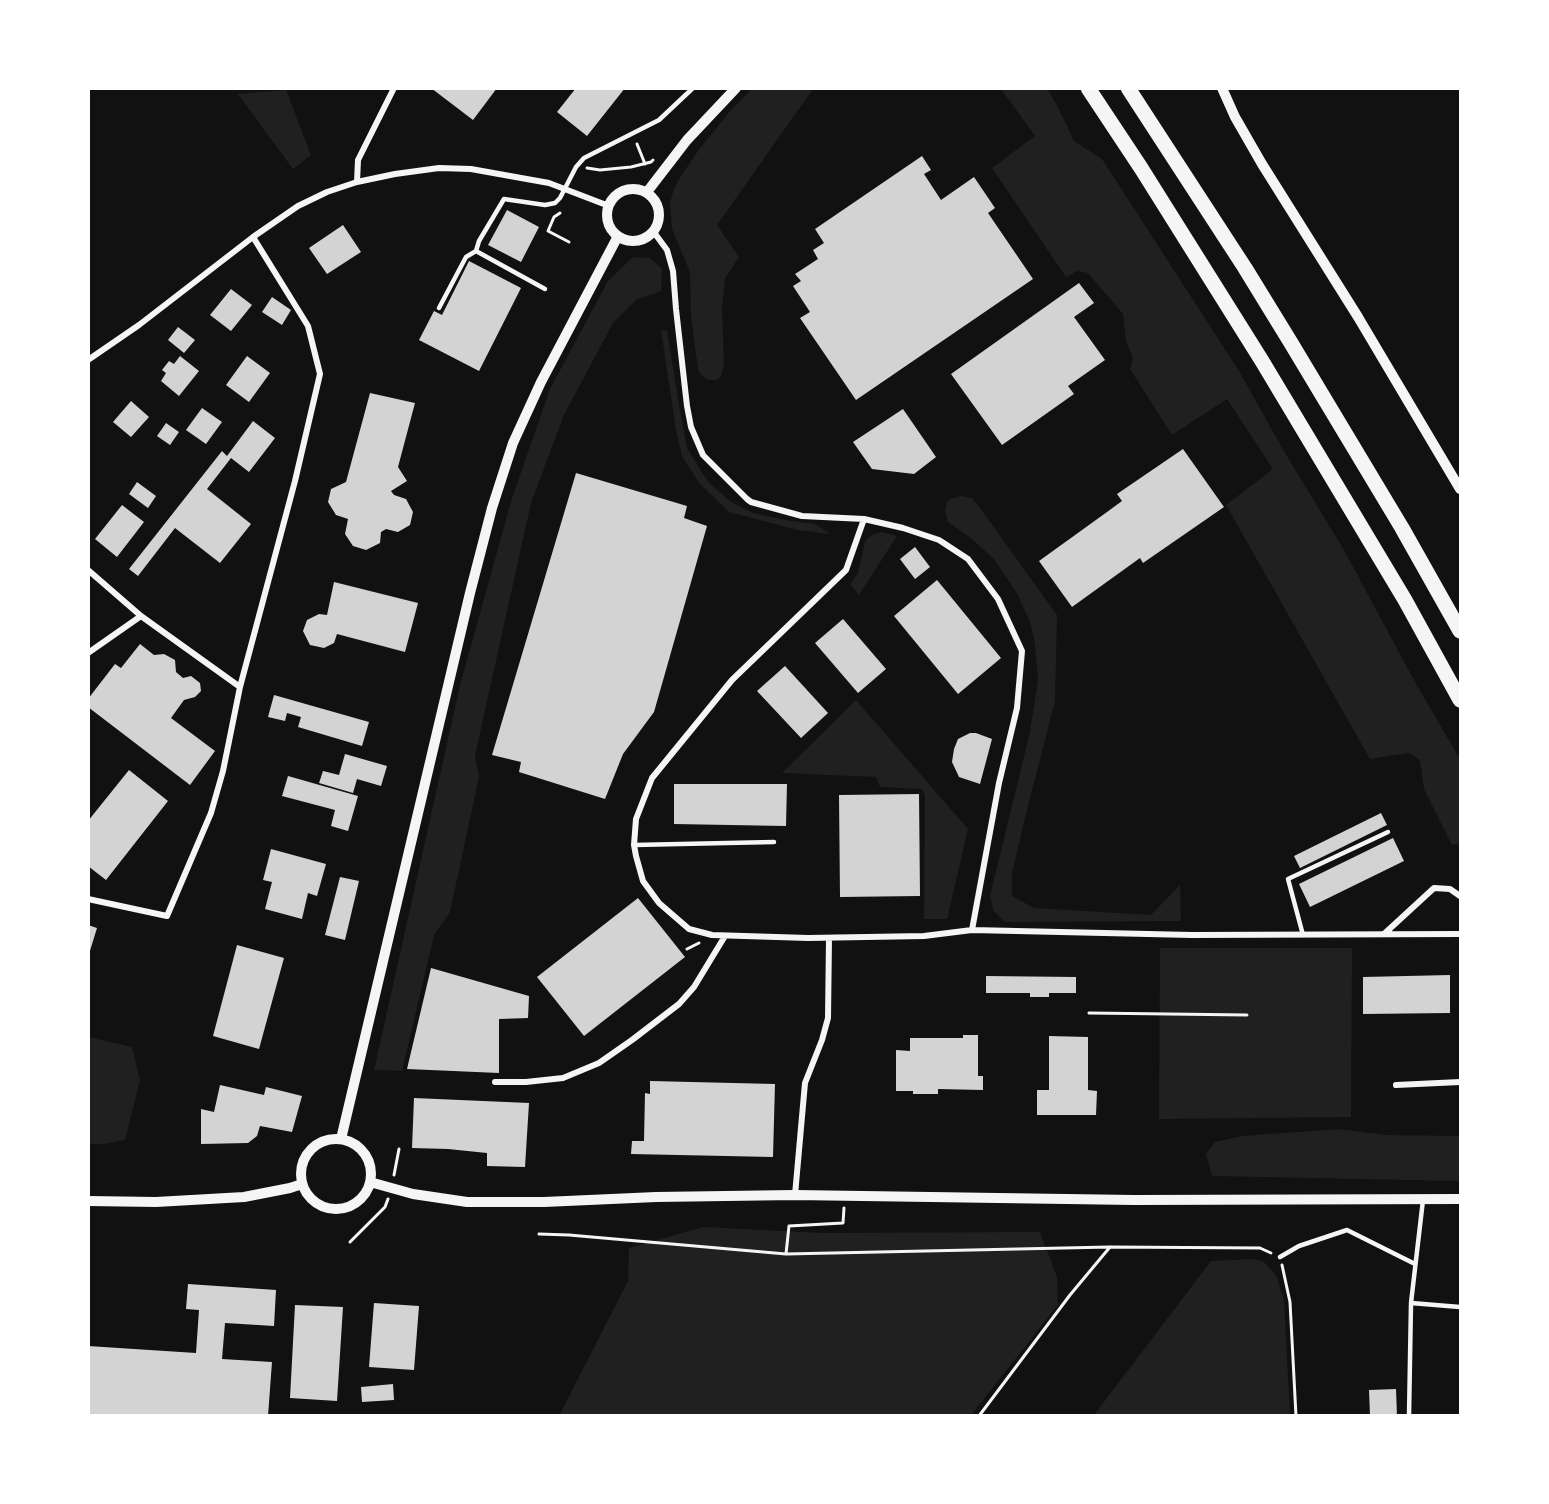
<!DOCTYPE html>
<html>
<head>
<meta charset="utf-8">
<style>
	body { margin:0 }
	#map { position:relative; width:1549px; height:1504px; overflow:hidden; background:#111; font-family:Commissioner,sans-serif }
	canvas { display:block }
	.frame { position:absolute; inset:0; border:90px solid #fff; pointer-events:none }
</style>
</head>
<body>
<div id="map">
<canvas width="1549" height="1504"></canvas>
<div class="frame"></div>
</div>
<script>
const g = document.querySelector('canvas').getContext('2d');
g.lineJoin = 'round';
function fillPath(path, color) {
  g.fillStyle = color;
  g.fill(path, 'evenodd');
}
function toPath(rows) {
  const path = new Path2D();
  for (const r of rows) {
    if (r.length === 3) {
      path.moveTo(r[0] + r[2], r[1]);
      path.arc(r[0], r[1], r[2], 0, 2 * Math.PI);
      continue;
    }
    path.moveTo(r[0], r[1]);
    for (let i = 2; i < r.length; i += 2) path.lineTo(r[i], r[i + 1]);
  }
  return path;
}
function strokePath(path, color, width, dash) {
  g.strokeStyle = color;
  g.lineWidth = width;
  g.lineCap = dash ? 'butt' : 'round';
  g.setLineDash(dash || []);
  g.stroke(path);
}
const green = toPath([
	[752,89,813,89,717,225,739,257,725,278,722,309,724,365,721,376,717,380,708,380,700,374,698,369,691,316,690,272,672,229,670,203,673,192,679,179,698,151,731,110],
	[1001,89,1047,89,1057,105,1074,141,1102,159,1239,371,1285,453,1344,550,1415,682,1460,759,1460,843,1452,845,1424,789,1420,760,1409,753,1370,759,1226,505,1273,469,1227,399,1172,435,1130,369,1133,359,1126,341,1123,314,1088,273,1077,271,1066,277,992,168,1035,136],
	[286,90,311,155,293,169,238,94],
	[633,257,650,258,662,269,661,291,636,300,613,323,564,415,531,503,475,756,479,777,450,912,434,935,402,1071,374,1070,460,685,512,498,550,389,608,281],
	[661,330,667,331,668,337,680,410,687,448,708,482,731,502,753,513,785,520,815,524,830,534,798,530,729,512,699,483,682,456,676,430],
	[960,496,972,498,980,508,1057,615,1055,701,1026,814,1012,873,1012,896,1034,908,1151,915,1180,885,1181,921,1005,922,993,910,990,896,1030,732,1038,680,1035,644,1030,622,1018,595,994,559,972,539,948,522,945,510,948,500],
	[881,532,897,536,859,595,850,584,858,573,865,541,872,535],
	[856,700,968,829,947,919,924,919,925,796,922,789,880,787,876,777,782,773],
	[1160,948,1352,948,1351,1117,1159,1119],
	[89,1037,132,1047,140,1080,125,1140,104,1144,89,1144],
	[1339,1129,1385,1135,1460,1136,1460,1181,1212,1176,1206,1154,1215,1142,1242,1136],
	[703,1227,822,1233,1040,1232,1057,1277,1058,1305,971,1415,559,1416,628,1281,629,1248],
	[1254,1259,1264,1262,1276,1275,1284,1300,1290,1415,1094,1415,1211,1261]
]);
const building = toPath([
	[431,88,497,88,473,120],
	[576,88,625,88,587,136,557,112],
	[922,156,931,170,924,174,941,200,974,177,995,208,988,213,1033,279,856,400,800,318,810,312,793,286,801,281,795,274,818,259,813,250,824,243,815,229],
	[507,210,539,227,521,262,488,245],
	[343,225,361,252,327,274,309,248],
	[469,261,521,288,479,371,419,340,434,311,442,315],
	[1079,283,1094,303,1074,317,1105,360,1068,386,1074,394,1002,445,951,374],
	[231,289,252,305,231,331,210,315],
	[272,297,291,310,282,325,262,312],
	[178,327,195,340,184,353,168,340],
	[180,356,199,371,179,396,161,381,166,373,162,370,169,361,174,364],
	[247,356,270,373,249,402,226,385],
	[370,393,415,403,398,467,407,481,391,491,394,495,406,499,413,512,410,525,398,532,386,529,381,532,380,543,366,550,353,546,345,534,348,519,336,515,328,502,331,489,346,482],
	[131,401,149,417,131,437,113,422],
	[202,408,222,422,206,444,186,430],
	[903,409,936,457,914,474,872,469,853,442],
	[253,421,275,438,249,472,231,458,207,489,251,524,220,563,175,528,138,576,129,569,222,451,227,456],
	[166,423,179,432,170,445,157,436],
	[1183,449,1224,507,1143,563,1140,558,1072,607,1039,561,1107,512,1112,518,1107,512,1122,501,1117,494],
	[576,473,687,506,684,518,707,526,654,712,623,754,605,799,519,772,521,762,492,755],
	[137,482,156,496,148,508,129,494],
	[122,505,144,522,117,557,95,539],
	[915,547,930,567,915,579,900,559],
	[937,580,1001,658,958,694,894,616],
	[334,582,418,603,405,652,337,634,334,643,324,648,310,645,303,631,307,620,319,614,327,615],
	[843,619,886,669,858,693,815,643],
	[140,644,154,655,164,654,175,660,176,672,183,678,191,676,200,683,201,691,195,697,184,700,171,718,215,751,190,785,88,707,88,699,115,664,121,668],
	[785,666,828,713,801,738,757,691],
	[274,695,369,722,362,746,298,727,301,717,287,713,285,721,268,717],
	[970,733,976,733,992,739,980,784,959,777,952,762,954,749,958,739],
	[345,754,387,766,381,786,357,779,353,793,319,783,323,771,339,775],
	[129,770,168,801,106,880,88,866,88,821],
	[288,776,358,796,348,831,331,826,335,810,282,796],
	[674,784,787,784,786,826,674,824],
	[919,794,920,896,840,897,839,795],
	[1381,813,1387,825,1300,868,1294,856],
	[1393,838,1404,861,1310,907,1299,884],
	[271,849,326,864,317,896,308,893,302,919,265,909,272,882,263,880],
	[340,877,359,881,345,940,325,935],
	[638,898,685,957,584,1036,537,977],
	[88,925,97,928,89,954,88,954],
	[237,945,284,958,259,1049,213,1036],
	[431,968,529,996,528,1018,499,1019,499,1073,407,1069],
	[1450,975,1450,1013,1363,1014,1363,977],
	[986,976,1076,977,1076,993,1049,993,1049,997,1030,997,1030,993,986,993],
	[963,1035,978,1035,978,1076,983,1076,983,1090,938,1089,938,1094,913,1094,913,1091,896,1091,896,1050,910,1051,910,1038,963,1038],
	[1049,1036,1088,1037,1088,1090,1097,1091,1096,1115,1037,1115,1037,1090,1049,1090],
	[650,1081,775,1084,773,1157,631,1154,632,1141,644,1141,645,1093,650,1094],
	[220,1085,264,1095,266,1087,302,1096,292,1132,260,1126,257,1136,248,1143,201,1144,201,1109,214,1112],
	[414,1098,529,1103,525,1167,487,1166,487,1153,448,1149,412,1148],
	[188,1284,276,1290,274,1326,225,1323,222,1359,272,1362,268,1416,111,1416,88,1414,88,1346,196,1353,199,1310,186,1309],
	[374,1303,419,1306,414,1370,369,1367],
	[295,1305,343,1307,337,1401,290,1398],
	[393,1384,394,1400,362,1402,361,1387],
	[1396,1389,1397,1416,1370,1416,1369,1390]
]);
const path = toPath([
	[637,144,645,164],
	[587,168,600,170,631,167,651,162,653,160],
	[560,213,554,217,548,231,569,242],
	[687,949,699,943],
	[1089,1013,1247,1015],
	[394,1175,399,1149],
	[539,1234,569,1235,786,1254,1110,1247,1260,1248,1271,1253],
	[350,1242,385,1207,388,1199],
	[786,1254,789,1226,843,1223,844,1208],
	[1282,1265,1290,1302,1296,1416],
	[979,1416,1070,1295,1110,1247]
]);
const service = toPath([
	[545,289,476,251,479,241,504,199,545,205,555,203,560,198,576,167,584,158,659,120,693,88],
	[439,308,466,257,476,251],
	[634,845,774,842],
	[1303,935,1288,879,1388,832],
	[1280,1257,1299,1246,1347,1230,1415,1264],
	[1411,1303,1460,1307],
	[1409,1416,1411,1303,1423,1200]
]);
const minor = toPath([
	[357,182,358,160,394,88],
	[653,231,667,250,673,271,676,309,687,406,691,427,703,455,747,499,751,502,802,516,864,519,903,528,939,540,968,559,998,599,1022,651,1017,708,999,783,972,930],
	[88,360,139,325,253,237,298,206,327,192,357,182,395,174,439,168,471,169,549,183,609,206],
	[864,519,846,570,732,680,652,778,636,819,634,845,636,856,643,881,659,903,689,929,712,935,808,938,924,936,972,930,1192,935,1460,934],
	[88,570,141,616,240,687],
	[88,653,141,616],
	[88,899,167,916,211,813,223,771,240,687,295,481,320,374,308,326,253,237],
	[1384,934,1434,888,1450,889,1460,896],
	[495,1082,526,1082,563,1078,599,1063,632,1040,679,1004,694,987,725,936],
	[1396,1085,1460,1082],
	[795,1195,805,1083,822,1040,828,1018,829,938]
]);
const tertiary = toPath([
	[1222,88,1235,117,1262,164,1358,317,1460,489],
	[633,215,26],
	[647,192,687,140,736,88],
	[341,1139,470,593,492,508,513,443,541,382,618,236],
	[336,1174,35],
	[370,1182,413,1194,467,1202,544,1202,656,1197,795,1195,1134,1200,1460,1199],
	[88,1201,156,1202,244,1197,290,1188,302,1184]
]);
const motorway = toPath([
	[1088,88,1141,168,1262,361,1405,600,1460,700],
	[1128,88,1245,268,1291,343,1402,528,1460,631]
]);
fillPath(green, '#202020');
fillPath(building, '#d3d3d3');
strokePath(path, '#f5f5f5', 3);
strokePath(service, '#f5f5f5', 4.5);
strokePath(minor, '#f5f5f5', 6);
strokePath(tertiary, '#f5f5f5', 10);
strokePath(motorway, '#f5f5f5', 15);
</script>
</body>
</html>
